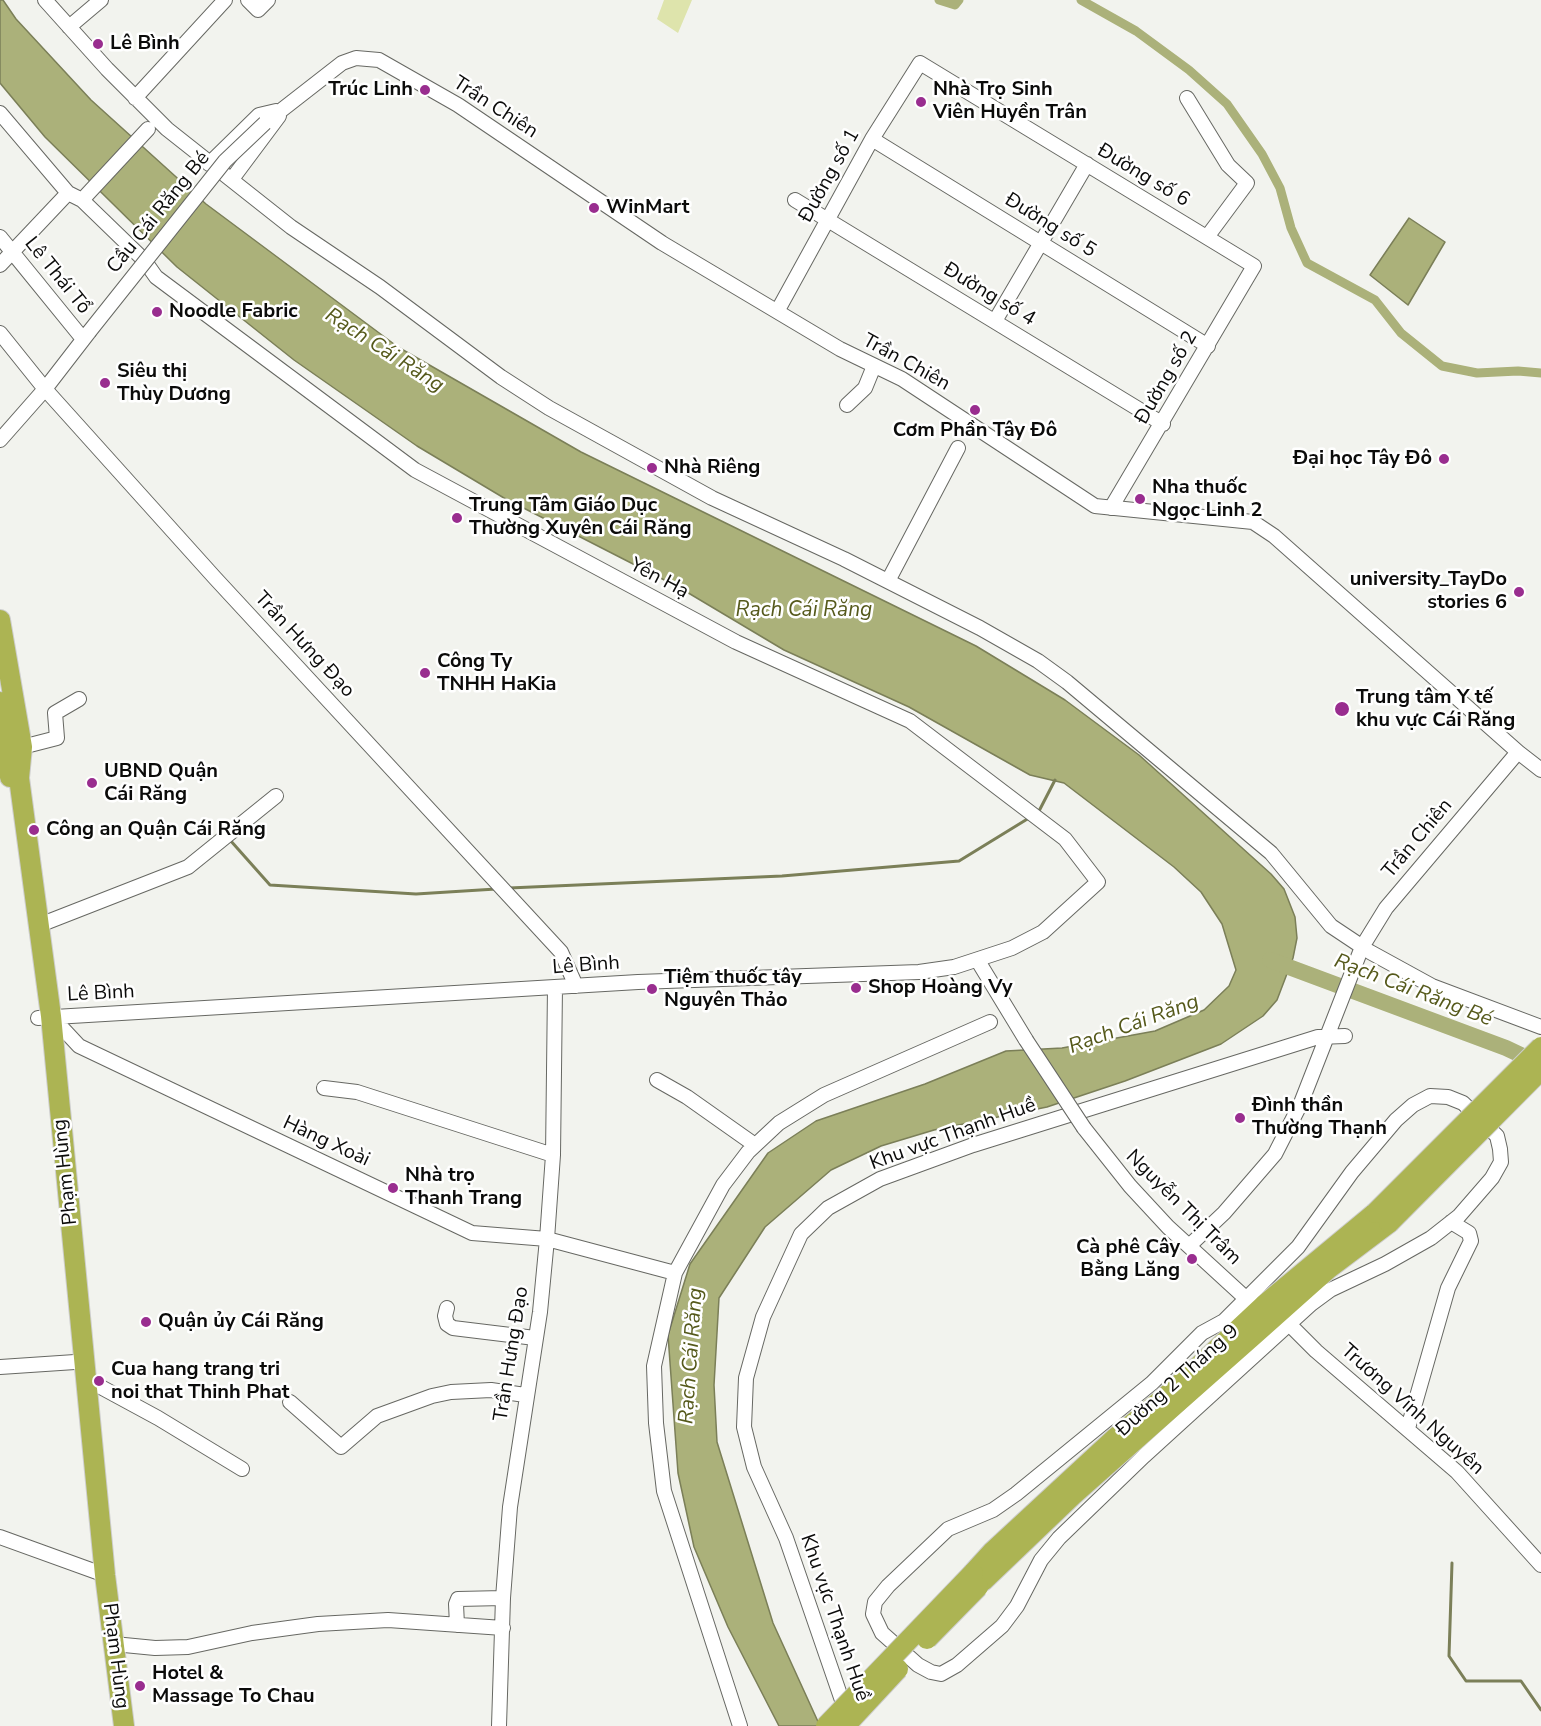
<!DOCTYPE html>
<html>
<head>
<meta charset="utf-8">
<style>
	body { margin:0 }
	canvas { display:block; background:#f2f3ee }
</style>
</head>
<body>
<canvas width="1541" height="1726"></canvas>
<script>
const g = document.querySelector('canvas').getContext('2d');
g.lineJoin = 'round';
function fillPath(path, color) {
  g.fillStyle = color;
  g.fill(path, 'evenodd');
}
function toPath(rows) {
  const path = new Path2D();
  for (const r of rows) {
    path.moveTo(r[0], r[1]);
    for (let i = 2; i < r.length; i += 2) path.lineTo(r[i], r[i + 1]);
  }
  return path;
}
function strokePath(path, color, width, dash) {
  g.strokeStyle = color;
  g.lineWidth = width;
  g.lineCap = dash ? 'butt' : 'round';
  g.setLineDash(dash || []);
  g.stroke(path);
}
function label(font, color, halo, rows, align = 'center') {
  g.font = font + ' "Nunito Sans",sans-serif';
  g.lineWidth = 5;
  g.setLineDash([]);
  g.textBaseline = 'middle';
  g.strokeStyle = halo;
  g.fillStyle = color;
  for (const [text, x, y, turn = 0] of rows) {
    g.save();
    g.translate(x, y);
    g.rotate((+turn || 0) * Math.PI / 180);
    g.textAlign = isNaN(turn) ? turn : align;
    if (halo) g.strokeText(text, 0, 0);
    g.fillText(text, 0, 0);
    g.restore();
  }
}
const green = toPath([
	[664,0,692,0,678,33,657,19]
]);
const water = toPath([
	[0,0,3,0,16,19,91,100,206,204,398,347,581,452,976,646,1065,700,1139,755,1271,874,1284,889,1295,917,1297,938,1293,958,1277,1000,1263,1016,1221,1044,1125,1081,1047,1107,934,1130,881,1146,831,1170,765,1227,719,1298,714,1385,717,1442,773,1623,820,1726,779,1726,728,1627,694,1547,678,1473,668,1335,690,1264,768,1153,816,1121,925,1084,1006,1051,1062,1048,1155,1031,1204,1010,1229,986,1236,970,1222,924,1201,892,1174,867,1064,783,1030,775,909,707,784,650,680,588,504,498,417,446,294,360,177,267,45,137,0,83,0,0],
	[1409,218,1445,242,1408,305,1370,275,1409,218]
]);
const stream = toPath([
	[1038,813,1055,780],
	[230,840,270,885,416,894,496,889],
	[509,888,782,876,959,861,1029,818],
	[1452,1563,1449,1656,1466,1681,1521,1681,1541,1710]
]);
const canal = toPath([
	[939,0,955,5,959,0],
	[1081,0,1136,31,1189,70,1227,104,1262,154,1280,188,1291,228,1307,263,1375,300,1401,333,1442,366,1477,373,1518,371,1541,373]
]);
const river = toPath([
	[1270,960,1506,1048,1540,1064]
]);
const minor = toPath([
	[45,0,107,69,167,129,291,227,380,287,501,377,549,408,712,498,844,559,980,628,1038,661,1067,682,1271,853,1331,926,1370,952,1432,986,1541,1027],
	[248,0,258,10,268,0],
	[69,27,101,0],
	[135,98,225,0],
	[1187,98,1228,165,1247,183,1207,237],
	[0,113,68,193,82,200,144,260,156,277,415,470,736,642,910,721,1065,839,1098,882,1043,932,1012,948,954,967,919,972,638,982,38,1018],
	[265,123,342,63,356,58,379,60,458,105,662,243,840,349,902,379,1095,506,1253,522,1274,536,1518,752,1386,908,1362,947,1301,1103,1275,1154,1224,1213,1189,1246],
	[872,139,1208,346],
	[209,164,259,115,276,111],
	[232,179,279,116],
	[82,200,148,129],
	[795,200,1163,424],
	[0,237,83,339],
	[0,265,68,193],
	[778,310,872,139,920,63,1254,266,1111,508],
	[995,321,1087,164],
	[0,333,45,389,215,578,561,952,576,986],
	[847,405,865,388,874,366],
	[0,440,45,389,89,332],
	[888,581,958,448],
	[22,747,57,738,55,713,79,699],
	[1518,752,1541,770],
	[37,926,188,867,276,796],
	[978,961,1026,1040],
	[51,1016,79,1046,472,1233,547,1239,675,1273],
	[657,1080,687,1097,755,1145],
	[324,1088,357,1092,553,1155],
	[1430,1096,1448,1097,1463,1103,1497,1136,1500,1149,1501,1162,1492,1178,1459,1216,1431,1238,1385,1264,1330,1290,1311,1304,1144,1456,1059,1538,1041,1560,1017,1606,1002,1626,957,1665,941,1674,931,1672,918,1665,882,1633,873,1614,875,1602,888,1586,948,1529,993,1510,1016,1494,1152,1383,1202,1333,1224,1321,1298,1247,1352,1172,1396,1120,1413,1105,1430,1096],
	[1084,1128,1130,1186,1168,1227,1252,1304],
	[447,1308,445,1316,447,1324,453,1328,535,1338],
	[1284,1319,1316,1351,1457,1472,1541,1565],
	[0,1367,75,1362],
	[86,1379,158,1418,242,1469],
	[290,1402,341,1447,377,1416,432,1396,451,1392,491,1390,525,1395],
	[1408,1428,1448,1288,1471,1241,1469,1233,1451,1222],
	[0,1537,105,1575],
	[457,1625,456,1604,458,1599,503,1598],
	[114,1644,155,1648,188,1647,252,1633,318,1624,388,1620,503,1628],
	[846,1712,786,1538,754,1467,744,1427,746,1378,763,1317,801,1234,828,1208,880,1179,973,1145,1318,1037,1345,1036],
	[499,1726,503,1598,510,1507,540,1312,547,1239,553,1155,555,987],
	[740,1726,664,1491,656,1423,654,1366,675,1273,723,1185,748,1152,779,1123,824,1095,990,1022]
]);
const highway = toPath([
	[0,620,22,747,19,778,51,1016,105,1575,124,1726],
	[0,702,10,777],
	[973,1573,993,1551,1114,1439,1172,1391,1264,1305,1375,1213],
	[983,1581,1073,1495,1254,1335,1328,1269,1389,1223]
]);
const minorBridge = toPath([
	[89,332,225,161,265,123],
	[1026,1040,1084,1128]
]);
const highwayBridge = toPath([
	[1375,1213,1541,1047],
	[1389,1223,1541,1070],
	[927,1639,978,1587],
	[826,1726,973,1573],
	[845,1726,898,1669]
]);
const markers = [
	[98,44,6,"#992d8f"],
	[425,90,6,"#992d8f"],
	[921,102,6,"#992d8f"],
	[594,208,6,"#992d8f"],
	[157,312,6,"#992d8f"],
	[105,383,6,"#992d8f"],
	[975,410,6,"#992d8f"],
	[1444,459,6,"#992d8f"],
	[652,468,6,"#992d8f"],
	[1140,499,6,"#992d8f"],
	[457,518,6,"#992d8f"],
	[1519,592,6,"#992d8f"],
	[425,673,6,"#992d8f"],
	[1342,709,8,"#992d8f"],
	[92,783,6,"#992d8f"],
	[34,830,6,"#992d8f"],
	[856,988,6,"#992d8f"],
	[652,989,6,"#992d8f"],
	[1240,1118,6,"#992d8f"],
	[393,1188,6,"#992d8f"],
	[1192,1259,6,"#992d8f"],
	[146,1322,6,"#992d8f"],
	[99,1381,6,"#992d8f"],
	[140,1686,6,"#992d8f"]
];
const poiNames = [
	["Lê Bình",110,44],
	["Trúc Linh",413,90,"right"],
	["Nhà Trọ Sinh",933,90],
	["Viên Huyền Trân",933,113],
	["WinMart",606,208],
	["Noodle Fabric",169,312],
	["Siêu thị",117,372],
	["Thùy Dương",117,395],
	["Cơm Phần Tây Đô",975,431,"center"],
	["Đại học Tây Đô",1432,459,"right"],
	["Nhà Riêng",664,468],
	["Nha thuốc",1152,488],
	["Ngọc Linh 2",1152,511],
	["Trung Tâm Giáo Dục",469,506],
	["Thường Xuyên Cái Răng",469,529],
	["university_TayDo",1507,580,"right"],
	["stories 6",1507,603,"right"],
	["Công Ty",437,662],
	["TNHH HaKia",437,685],
	["Trung tâm Y tế",1356,698],
	["khu vực Cái Răng",1356,721],
	["UBND Quận",104,772],
	["Cái Răng",104,795],
	["Công an Quận Cái Răng",46,830],
	["Tiệm thuốc tây",664,978],
	["Nguyên Thảo",664,1001],
	["Shop Hoàng Vy",868,988],
	["Đình thần",1252,1106],
	["Thường Thạnh",1252,1129],
	["Nhà trọ",405,1176],
	["Thanh Trang",405,1199],
	["Cà phê Cây",1180,1248,"right"],
	["Bằng Lăng",1180,1271,"right"],
	["Quận ủy Cái Răng",158,1322],
	["Cua hang trang tri",111,1370],
	["noi that Thinh Phat",111,1393],
	["Hotel &",152,1674],
	["Massage To Chau",152,1697]
];
const streetNames = [
	["Trần Chiên",495,108,33],
	["Đường số 1",830,176,-61],
	["Đường số 6",1143,176,31],
	["Cầu Cái Răng Bé",159,213,-51],
	["Đường số 5",1050,226,32],
	["Lê Thái Tổ",57,276,51],
	["Đường số 4",989,295,31],
	["Trần Chiên",906,363,29],
	["Đường số 2",1167,378,-60],
	["Yên Hạ",659,579,28],
	["Trần Hưng Đạo",304,645,47],
	["Trần Chiên",1418,839,-50],
	["Lê Bình",586,966,-4],
	["Lê Bình",101,994,-3],
	["Khu vực Thạnh Huề",953,1135,-20],
	["Hàng Xoài",326,1142,25],
	["Phạm Hùng",66,1172,-96],
	["Nguyễn Thị Trâm",1183,1208,45],
	["Trần Hưng Đạo",512,1354,-81],
	["Đường 2 Tháng 9",1178,1381,-42],
	["Trương Vĩnh Nguyên",1412,1410,42],
	["Khu vực Thạnh Huề",834,1618,71],
	["Phạm Hùng",115,1656,83]
];
const waterNames = [
	["Rạch Cái Răng",384,351,33],
	["Rạch Cái Răng",804,611],
	["Rạch Cái Răng Bé",1413,991,21],
	["Rạch Cái Răng",1134,1025,-20],
	["Rạch Cái Răng",692,1356,-86]
];
fillPath(green, '#dee4ac');
fillPath(water, '#abb17a');
strokePath(water, '#7b7f58', 1.5);
strokePath(stream, '#7b7f58', 3);
strokePath(canal, '#abb17a', 9);
strokePath(river, '#abb17a', 16);
strokePath(minor, '#676863', 16);
strokePath(highway, '#cecece', 22);
strokePath(minor, '#fff', 14);
strokePath(highway, '#acb453', 20);
strokePath(minorBridge, '#676863', 16, []);
strokePath(highwayBridge, '#cecece', 22, []);
strokePath(minorBridge, '#fff', 14);
strokePath(highwayBridge, '#acb453', 20);
for (const [x, y, r, color] of markers) {
  const dot = new Path2D();
  dot.arc(x, y, r, 0, 2 * Math.PI);
  g.fillStyle = color;
  g.fill(dot);
  strokePath(dot, '#fff', 2);
}
label('bold 20px', '#0b0b0a', '#fff', poiNames, 'left');
label('20px', '#0b0b0a', '#fff', streetNames);
label('italic 21px', '#55591b', '#fff', waterNames);
</script>
</body>
</html>
